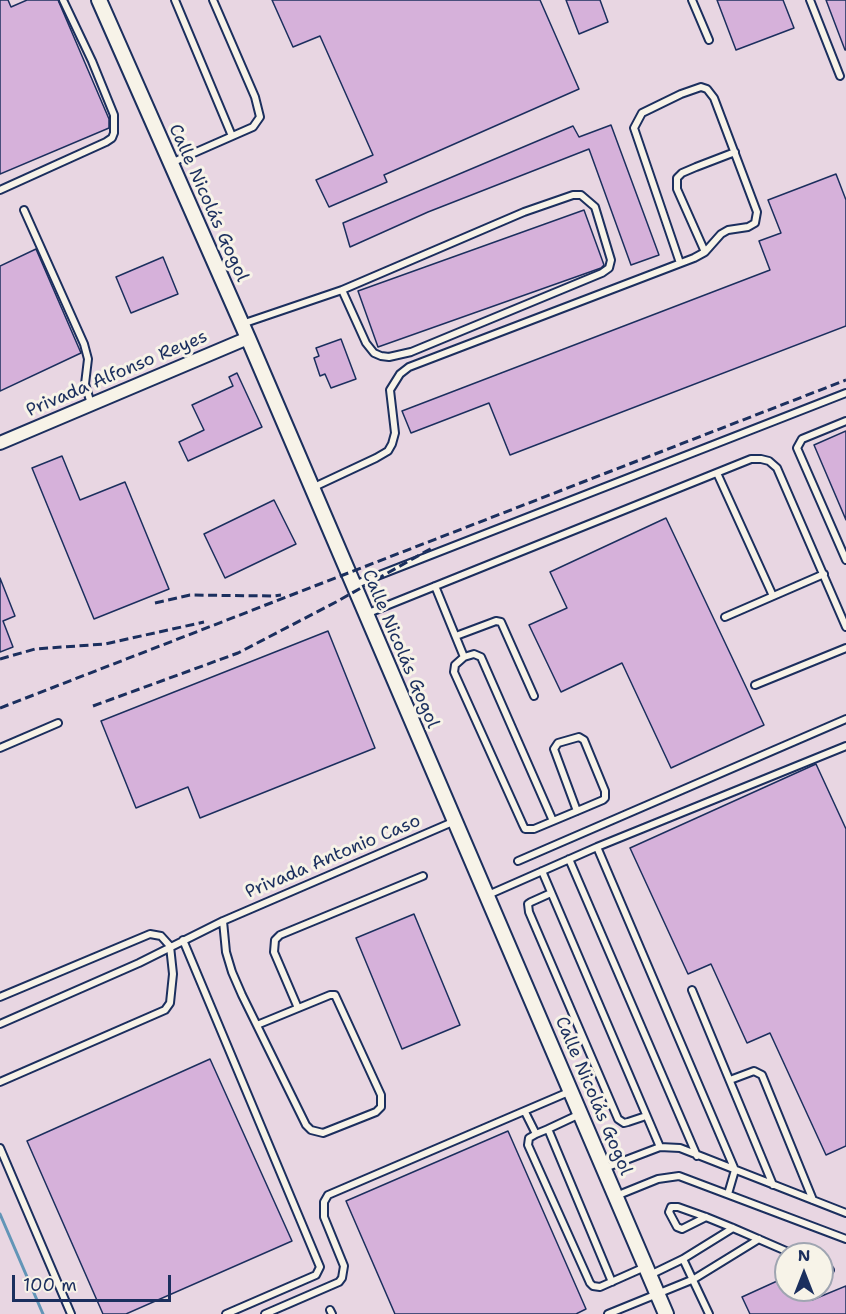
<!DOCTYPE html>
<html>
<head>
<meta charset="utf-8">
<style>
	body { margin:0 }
	#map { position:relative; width:846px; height:1314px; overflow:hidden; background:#f0e6e5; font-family:"Shantell Sans",sans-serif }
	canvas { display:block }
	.north { position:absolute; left:774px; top:1242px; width:60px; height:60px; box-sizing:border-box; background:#f7f3e8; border:2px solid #9fa5b1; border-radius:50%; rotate:0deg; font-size:16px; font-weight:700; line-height:24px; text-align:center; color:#1b2f5e }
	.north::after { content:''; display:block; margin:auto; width:21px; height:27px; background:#1b2f5e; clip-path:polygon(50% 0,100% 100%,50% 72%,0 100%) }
	.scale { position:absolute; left:12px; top:1275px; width:159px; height:27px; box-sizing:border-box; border:3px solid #1b2f5e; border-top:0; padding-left:8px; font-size:18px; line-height:21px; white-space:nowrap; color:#1b2f5e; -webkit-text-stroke:4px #f7f3e8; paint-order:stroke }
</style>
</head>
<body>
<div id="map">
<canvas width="846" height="1314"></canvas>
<div class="north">N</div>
<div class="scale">100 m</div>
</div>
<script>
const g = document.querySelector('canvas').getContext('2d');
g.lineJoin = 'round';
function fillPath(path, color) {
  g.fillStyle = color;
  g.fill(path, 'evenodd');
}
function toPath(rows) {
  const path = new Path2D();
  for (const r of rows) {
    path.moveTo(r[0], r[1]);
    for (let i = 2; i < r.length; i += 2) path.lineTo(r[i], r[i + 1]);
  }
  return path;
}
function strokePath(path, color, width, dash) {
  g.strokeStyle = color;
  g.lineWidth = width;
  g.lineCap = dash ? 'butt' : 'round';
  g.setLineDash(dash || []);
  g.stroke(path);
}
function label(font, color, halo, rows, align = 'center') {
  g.font = font + ' "Shantell Sans",sans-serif';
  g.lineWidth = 6;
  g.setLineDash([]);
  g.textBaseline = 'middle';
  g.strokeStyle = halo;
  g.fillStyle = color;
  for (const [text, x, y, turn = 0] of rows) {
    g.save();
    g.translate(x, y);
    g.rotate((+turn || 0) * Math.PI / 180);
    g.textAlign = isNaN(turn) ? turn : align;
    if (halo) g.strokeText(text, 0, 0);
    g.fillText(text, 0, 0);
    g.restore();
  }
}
const built = toPath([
	[0,0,846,0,846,1314,0,1314],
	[786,1254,822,1254,822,1290,786,1290]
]);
const stream = toPath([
	[0,1214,43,1314]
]);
const building = toPath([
	[0,0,8,0,11,7,27,0,58,0,109,119,109,128,0,174,0,0],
	[272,0,540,0,579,89,384,175,387,182,329,207,316,180,373,155,320,36,293,47,272,0],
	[566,0,600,0,608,22,579,34,566,0],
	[717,0,783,0,794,28,736,50,717,0],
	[826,0,846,0,846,50,845,50,826,0],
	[611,125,659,255,631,265,589,149,428,212,350,247,343,223,573,126,579,137,611,125],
	[836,174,846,200,846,326,510,455,489,403,411,433,402,411,770,270,759,241,781,233,768,200,836,174],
	[584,210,604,265,601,268,378,347,358,291,584,210],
	[36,249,81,353,0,391,0,266,36,249],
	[163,257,178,294,131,313,116,277,163,257],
	[341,339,356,379,331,388,325,374,320,376,314,358,319,356,316,348,341,339],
	[237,373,262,427,188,461,179,442,204,430,192,405,233,386,229,377,237,373],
	[846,431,846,520,814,445,846,431],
	[62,456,80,500,125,482,169,589,94,619,32,468,62,456],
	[274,500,296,544,225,578,204,534,274,500],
	[666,518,764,725,671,768,622,663,561,692,529,625,567,608,550,572,666,518],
	[0,578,15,616,3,621,13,647,0,652,0,578],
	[328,631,375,748,200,818,188,787,136,808,101,721,328,631],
	[816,764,846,829,846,1146,826,1155,770,1033,747,1043,711,964,688,974,630,848,816,764],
	[414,914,460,1025,402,1049,356,938,414,914],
	[210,1059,292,1241,126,1314,103,1314,27,1141,210,1059],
	[508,1131,586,1309,576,1314,395,1314,346,1201,508,1131],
	[786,1277,786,1290,796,1290,797,1293,808,1290,812,1300,846,1286,846,1314,750,1314,742,1297,786,1277]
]);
const service = toPath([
	[175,0,232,136],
	[692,0,709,40],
	[810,0,840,76],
	[171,163,253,127,260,117,255,97,213,0],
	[0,190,106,142,112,138,114,133,114,115,92,61,63,0],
	[24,210,84,344,88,359,85,384,91,404],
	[705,252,677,189,677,178,682,173,696,167,735,152],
	[242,324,342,290,524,212,573,195,581,195,595,207,611,260,609,268,602,273,411,352,389,357,381,356,374,353,366,343,342,290],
	[846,421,802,439,797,448,846,560],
	[717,473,773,596],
	[312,488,376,458,388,451,392,444,395,433,390,390,400,374,409,367,694,258,705,252,721,234,728,230,748,227,755,223,757,212,714,98,707,89,701,87,681,94,642,113,634,128,680,263],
	[354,585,846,393],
	[435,586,464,657,455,665,454,672,523,825,525,829,534,829,577,811,603,800,605,798,605,791,584,740,579,737,558,743,554,749,577,811],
	[366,614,751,459,761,459,769,461,777,468,846,627],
	[725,617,824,574],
	[456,636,496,621,501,622,534,696],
	[464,657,474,654,481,657,553,821],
	[755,685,846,648],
	[0,748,58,723],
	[597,847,735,1170,728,1194],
	[569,859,697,1156],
	[518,861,846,719],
	[542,871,660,1147],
	[551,893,531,902,528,904,529,912,618,1119,624,1123,628,1122,646,1116],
	[488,895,597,847,846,746],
	[223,921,226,952,232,972,242,995,306,1125,311,1130,323,1133,376,1112,381,1107,381,1095,335,995,330,995,257,1025],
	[183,940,320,1267,316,1275,226,1314],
	[692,990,773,1185],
	[0,997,150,934,161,936,170,946,173,974,170,1003,165,1010,0,1082],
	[298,1008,274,952,275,940,280,935,423,876],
	[0,1024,139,963,223,921,455,821],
	[730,1080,754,1071,762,1075,813,1200],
	[525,1112,536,1134,529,1138,528,1145,590,1283,593,1286,600,1287,645,1267],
	[548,1129,580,1114],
	[536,1134,548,1129,612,1282],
	[0,1148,71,1314],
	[605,1168,660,1147,680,1148,846,1213],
	[616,1196,658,1179,679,1176,846,1239],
	[706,1217,682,1229,677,1227,669,1212,671,1207,678,1207,706,1217,733,1228,793,1254],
	[683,1259,709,1314],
	[822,1267,830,1270],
	[650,1275,683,1259,733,1228],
	[330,1310,332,1314],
	[265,1314,339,1282,342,1278,344,1266,324,1217,324,1202,328,1195,571,1091],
	[608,1314,694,1279,759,1239]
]);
const minor = toPath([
	[0,443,248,338]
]);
const tertiary = toPath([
	[99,0,248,338,666,1314]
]);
const rail = toPath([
	[155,603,190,595,273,596,281,595],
	[0,659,35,649,105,644,204,622],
	[93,706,238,653,336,602,432,548],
	[0,708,846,380]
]);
const streetNames = [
	["Calle Nicolás Gogol",208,203,66],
	["Privada Alfonso Reyes",117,374,-23],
	["Calle Nicolás Gogol",400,649,67],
	["Privada Antonio Caso",333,857,-23],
	["Calle Nicolás Gogol",593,1096,67]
];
fillPath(built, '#e8d6e2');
strokePath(stream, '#6295b7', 3);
fillPath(building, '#d6b1da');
strokePath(building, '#1b2f5e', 1.5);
strokePath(service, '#1b2f5e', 10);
strokePath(minor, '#1b2f5e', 16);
strokePath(tertiary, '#1b2f5e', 18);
strokePath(service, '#f7f3e8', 6);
strokePath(minor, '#f7f3e8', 12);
strokePath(tertiary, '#f7f3e8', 14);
strokePath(rail, '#1b2f5e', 3, [9, 4.5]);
label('18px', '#1b2f5e', '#f7f3e8', streetNames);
</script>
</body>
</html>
